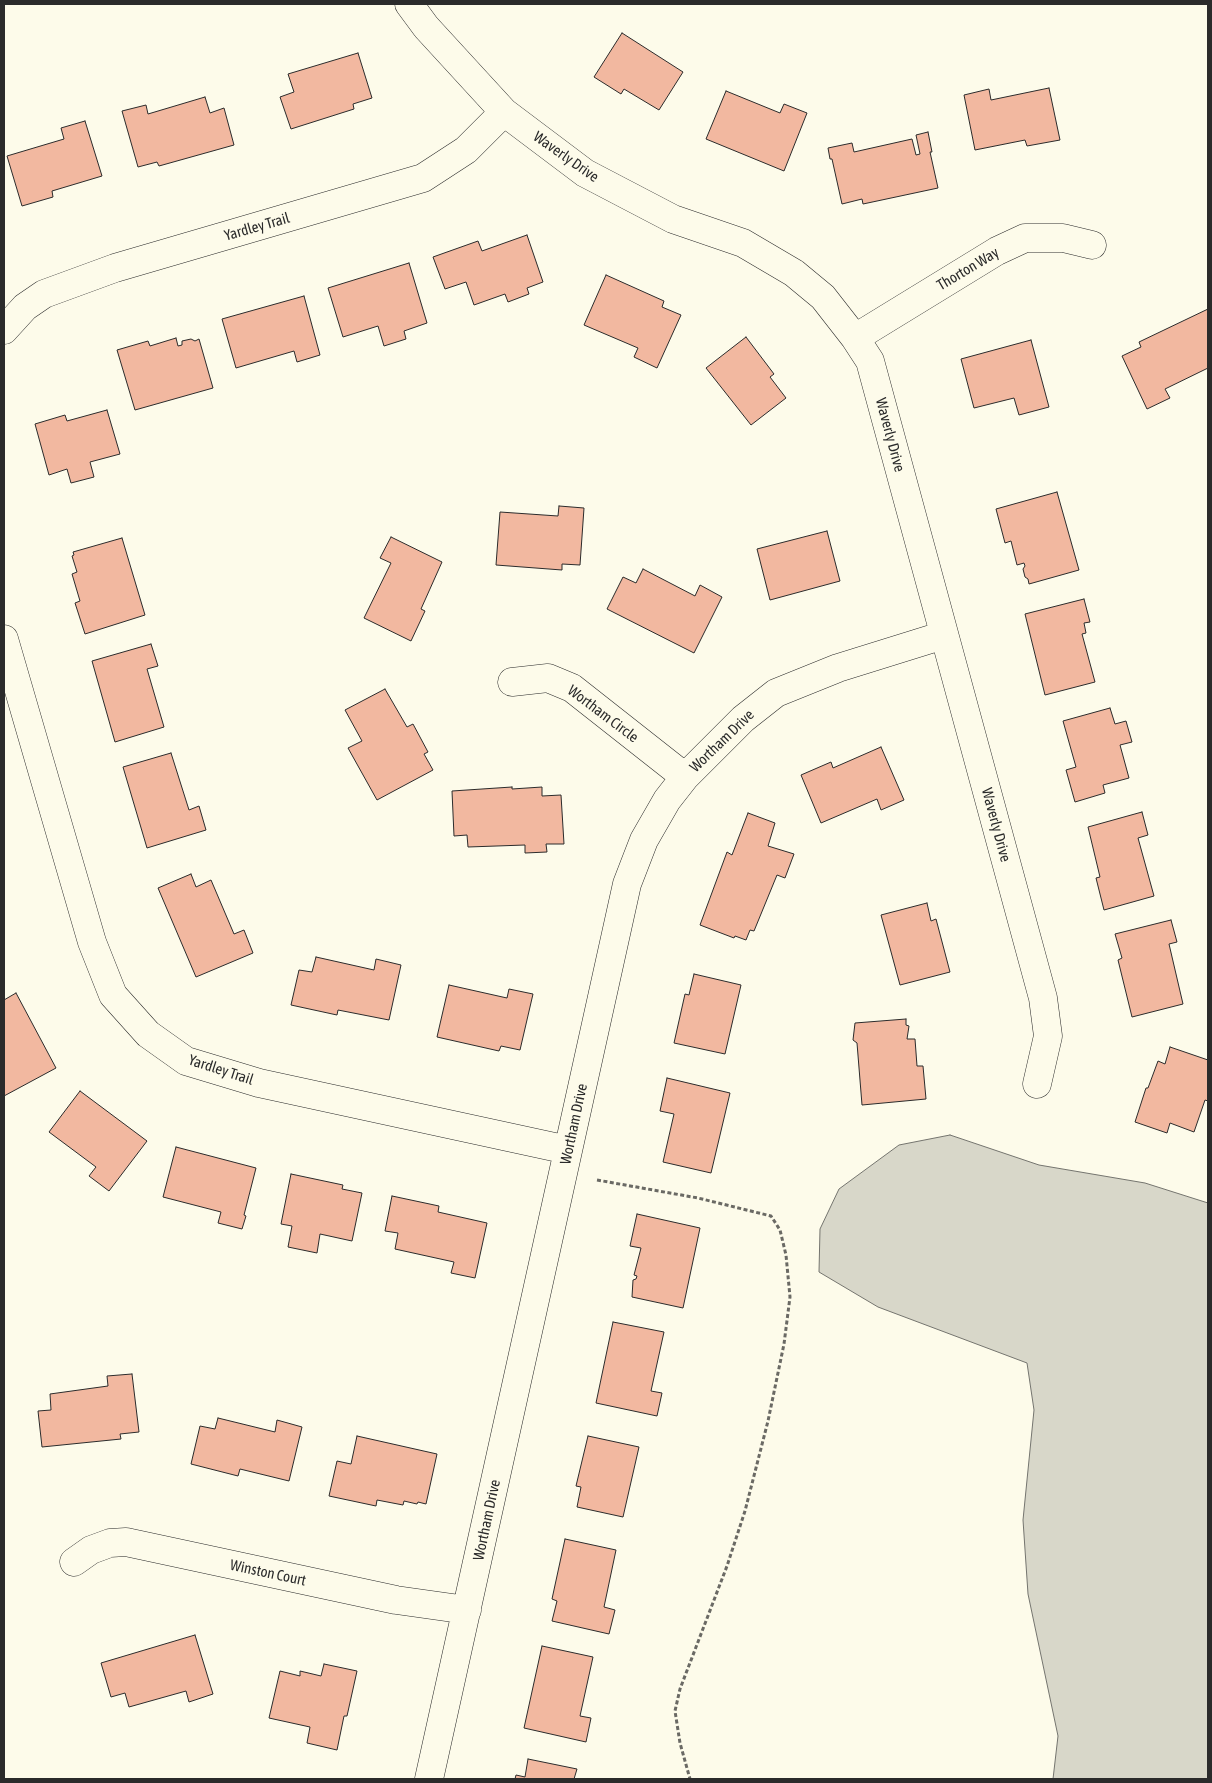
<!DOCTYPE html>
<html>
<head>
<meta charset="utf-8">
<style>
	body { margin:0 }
	#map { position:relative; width:1212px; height:1783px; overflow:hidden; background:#fdfbea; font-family:"Asap Condensed",sans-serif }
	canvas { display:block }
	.frame { position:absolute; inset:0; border:5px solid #2b2b2b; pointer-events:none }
</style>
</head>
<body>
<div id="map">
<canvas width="1212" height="1783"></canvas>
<div class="frame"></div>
</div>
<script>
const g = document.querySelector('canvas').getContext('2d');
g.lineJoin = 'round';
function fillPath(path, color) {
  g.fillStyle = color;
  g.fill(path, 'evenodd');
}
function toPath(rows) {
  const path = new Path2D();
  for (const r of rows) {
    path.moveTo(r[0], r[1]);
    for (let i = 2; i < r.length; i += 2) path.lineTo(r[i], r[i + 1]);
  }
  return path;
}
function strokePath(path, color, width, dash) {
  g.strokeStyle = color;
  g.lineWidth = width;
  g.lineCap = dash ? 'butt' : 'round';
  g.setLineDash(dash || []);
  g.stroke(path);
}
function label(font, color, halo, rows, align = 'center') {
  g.font = font + ' "Asap Condensed",sans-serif';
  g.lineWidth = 4;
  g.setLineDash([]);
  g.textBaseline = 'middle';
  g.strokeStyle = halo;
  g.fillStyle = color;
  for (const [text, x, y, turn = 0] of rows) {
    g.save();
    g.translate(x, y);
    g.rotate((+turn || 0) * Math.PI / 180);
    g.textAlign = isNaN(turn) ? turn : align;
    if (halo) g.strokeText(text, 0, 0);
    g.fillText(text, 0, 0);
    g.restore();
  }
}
const water = toPath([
	[950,1135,1039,1165,1145,1183,1208,1203,1208,1777,1207,1779,1053,1779,1058,1736,1028,1594,1023,1520,1034,1410,1027,1363,878,1307,819,1272,820,1229,839,1189,899,1145,950,1135]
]);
const building = toPath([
	[622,33,683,72,659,110,624,89,621,94,594,77,622,33],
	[358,53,372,98,353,104,354,109,291,129,280,97,294,92,288,74,358,53],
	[1049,88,1060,140,1027,146,1025,140,975,150,964,95,989,89,991,100,1049,88],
	[726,91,780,113,784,104,807,113,784,171,706,139,726,91],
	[205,97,210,113,224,108,234,145,159,166,157,162,138,167,122,111,146,105,148,114,205,97],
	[85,121,102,176,52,191,53,197,22,206,7,156,64,139,61,128,85,121],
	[928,132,932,152,930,152,938,188,863,204,862,199,842,204,832,159,830,159,828,148,852,143,854,152,912,139,916,155,920,154,916,135,928,132],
	[527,235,543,282,527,288,529,294,508,302,505,294,474,305,466,282,445,289,433,257,478,241,482,251,527,235],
	[409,263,427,323,404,331,406,339,384,346,378,326,343,337,328,288,409,263],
	[606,275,664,301,662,307,681,315,657,368,634,357,638,348,584,325,606,275],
	[304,296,320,355,297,362,294,351,236,368,222,319,304,296],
	[1208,309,1208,368,1165,389,1170,398,1147,409,1122,356,1141,347,1139,342,1208,309],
	[746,337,774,374,770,377,786,398,751,425,706,368,746,337],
	[176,338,178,346,182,345,182,341,191,339,195,341,199,339,213,388,135,410,117,350,148,341,150,346,176,338],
	[1031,340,1049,407,1019,415,1014,398,974,408,961,359,1031,340],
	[107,410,120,454,90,462,94,477,71,483,67,469,49,475,35,424,65,415,67,421,107,410],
	[1057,492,1079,570,1029,584,1028,579,1025,577,1023,569,1025,566,1024,563,1017,565,1011,541,1005,543,996,509,1057,492],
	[559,506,584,508,580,565,562,564,562,570,496,565,500,512,558,516,559,506],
	[827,531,840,581,770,600,757,549,827,531],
	[391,537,442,562,421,609,425,611,411,641,364,618,391,563,380,558,391,537],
	[122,538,145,615,85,634,75,603,80,601,72,574,77,572,72,556,74,555,73,552,122,538],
	[643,569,695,596,700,585,722,597,694,653,607,609,623,577,636,583,643,569],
	[1084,599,1090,622,1084,623,1086,633,1082,634,1095,682,1045,695,1025,614,1084,599],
	[151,644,158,666,147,669,164,727,115,742,92,661,151,644],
	[385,689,407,727,413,724,428,752,424,754,433,770,377,800,348,748,362,741,345,710,385,689],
	[1110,708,1115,724,1126,721,1132,742,1120,745,1129,778,1103,785,1105,793,1075,802,1066,770,1076,767,1063,721,1110,708],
	[881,747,904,800,881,810,877,799,821,823,801,775,831,762,833,768,881,747],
	[171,753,189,810,199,806,206,830,147,848,123,767,171,753],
	[512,787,512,789,542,787,542,796,561,795,564,844,546,844,547,852,525,853,525,845,468,847,467,835,454,836,452,791,512,787],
	[1142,812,1148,835,1138,838,1154,896,1104,910,1096,878,1100,877,1088,827,1142,812],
	[748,813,775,823,768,846,794,854,785,878,777,875,754,931,750,930,746,940,735,936,734,938,700,925,727,852,732,855,748,813],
	[191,874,196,887,211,880,234,934,244,930,253,953,196,977,158,888,191,874],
	[927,903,931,921,936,919,950,972,900,985,881,915,927,903],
	[1171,920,1177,942,1169,944,1183,1004,1132,1017,1118,960,1122,958,1115,934,1171,920],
	[316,957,374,970,376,959,401,965,389,1020,338,1010,337,1015,291,1005,299,970,312,972,316,957],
	[694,974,741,985,725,1054,674,1043,685,994,689,995,694,974],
	[449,985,507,998,509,989,533,994,520,1050,501,1046,499,1051,437,1037,449,985],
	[16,993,56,1068,4,1096,4,1000,16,993],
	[906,1019,906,1025,909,1026,907,1039,915,1039,917,1066,923,1066,926,1099,862,1105,857,1043,853,1040,855,1023,906,1019],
	[1170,1047,1208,1060,1208,1101,1205,1100,1194,1132,1170,1123,1167,1133,1135,1122,1146,1088,1148,1088,1158,1061,1165,1064,1170,1047],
	[667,1078,730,1093,711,1173,663,1162,674,1114,660,1111,667,1078],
	[80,1091,147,1141,109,1191,89,1176,96,1167,49,1132,80,1091],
	[176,1147,256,1168,244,1215,246,1216,242,1229,218,1223,221,1212,163,1197,176,1147],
	[291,1174,343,1185,342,1189,362,1193,352,1241,320,1234,317,1253,288,1247,292,1226,281,1224,291,1174],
	[392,1196,439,1206,438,1212,487,1223,475,1278,451,1273,454,1262,395,1249,398,1233,385,1231,392,1196],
	[637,1214,700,1228,683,1308,632,1297,633,1280,636,1279,637,1276,634,1275,641,1248,630,1246,637,1214],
	[613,1322,664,1332,651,1391,662,1393,657,1416,596,1403,613,1322],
	[132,1374,139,1432,120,1434,121,1439,42,1447,38,1411,51,1410,50,1394,108,1386,107,1376,132,1374],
	[218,1418,275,1432,277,1420,302,1427,289,1481,240,1469,238,1476,191,1464,200,1426,215,1429,218,1418],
	[357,1436,437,1454,426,1504,418,1502,417,1504,404,1501,403,1505,377,1500,376,1506,329,1496,337,1461,351,1464,357,1436],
	[588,1436,639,1447,623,1517,577,1507,581,1487,576,1486,588,1436],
	[565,1539,616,1550,604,1607,615,1610,609,1634,552,1621,557,1601,552,1599,565,1539],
	[195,1635,213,1694,189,1702,186,1691,129,1707,125,1693,111,1697,101,1663,195,1635],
	[542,1646,593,1657,580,1716,591,1718,586,1742,524,1728,542,1646],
	[324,1664,357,1671,347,1716,344,1716,337,1750,307,1743,310,1727,269,1718,280,1671,300,1676,300,1671,321,1676,324,1664],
	[528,1759,577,1769,574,1779,515,1779,516,1775,525,1777,528,1759]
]);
const path = toPath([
	[597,1180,698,1198,771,1216,780,1230,786,1255,790,1297,784,1344,768,1421,745,1511,727,1566,680,1689,675,1711,680,1743,690,1779]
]);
const minor = toPath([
	[409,4,426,27,504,112,585,173,673,219,743,243,794,273,823,297,855,338,870,361,1043,998,1048,1036,1037,1084],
	[4,330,25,307,44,294,115,268,423,178,466,150,504,112],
	[855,338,997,251,1025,238,1063,238,1092,245],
	[4,639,92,942,113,995,148,1034,186,1061,259,1083,568,1150],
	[512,682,548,678,572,688,685,777],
	[74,1562,91,1550,110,1543,126,1542,396,1600,467,1610],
	[429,1779,627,884,644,840,667,800,685,777,743,719,776,693,838,668,944,635]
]);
const streetNames = [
	["Waverly Drive",566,157,35],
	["Yardley Trail",257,227,-16],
	["Thorton Way",968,269,-31],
	["Waverly Drive",890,435,75],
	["Wortham Circle",603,714,37],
	["Wortham Drive",722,741,-44],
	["Waverly Drive",996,825,75],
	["Yardley Trail",221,1070,18],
	["Wortham Drive",574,1124,-78],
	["Wortham Drive",487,1520,-78],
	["Winston Court",268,1573,12]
];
fillPath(water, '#d8d7c9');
strokePath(water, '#74746e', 1);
fillPath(building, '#f2b8a0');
strokePath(building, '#2b2b2b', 1);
strokePath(minor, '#2b2b2b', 29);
strokePath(path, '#6a6964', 3, [4, 2.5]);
strokePath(minor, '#fdfbea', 28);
label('15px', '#2b2b2b', '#fdfbea', streetNames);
</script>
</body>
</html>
